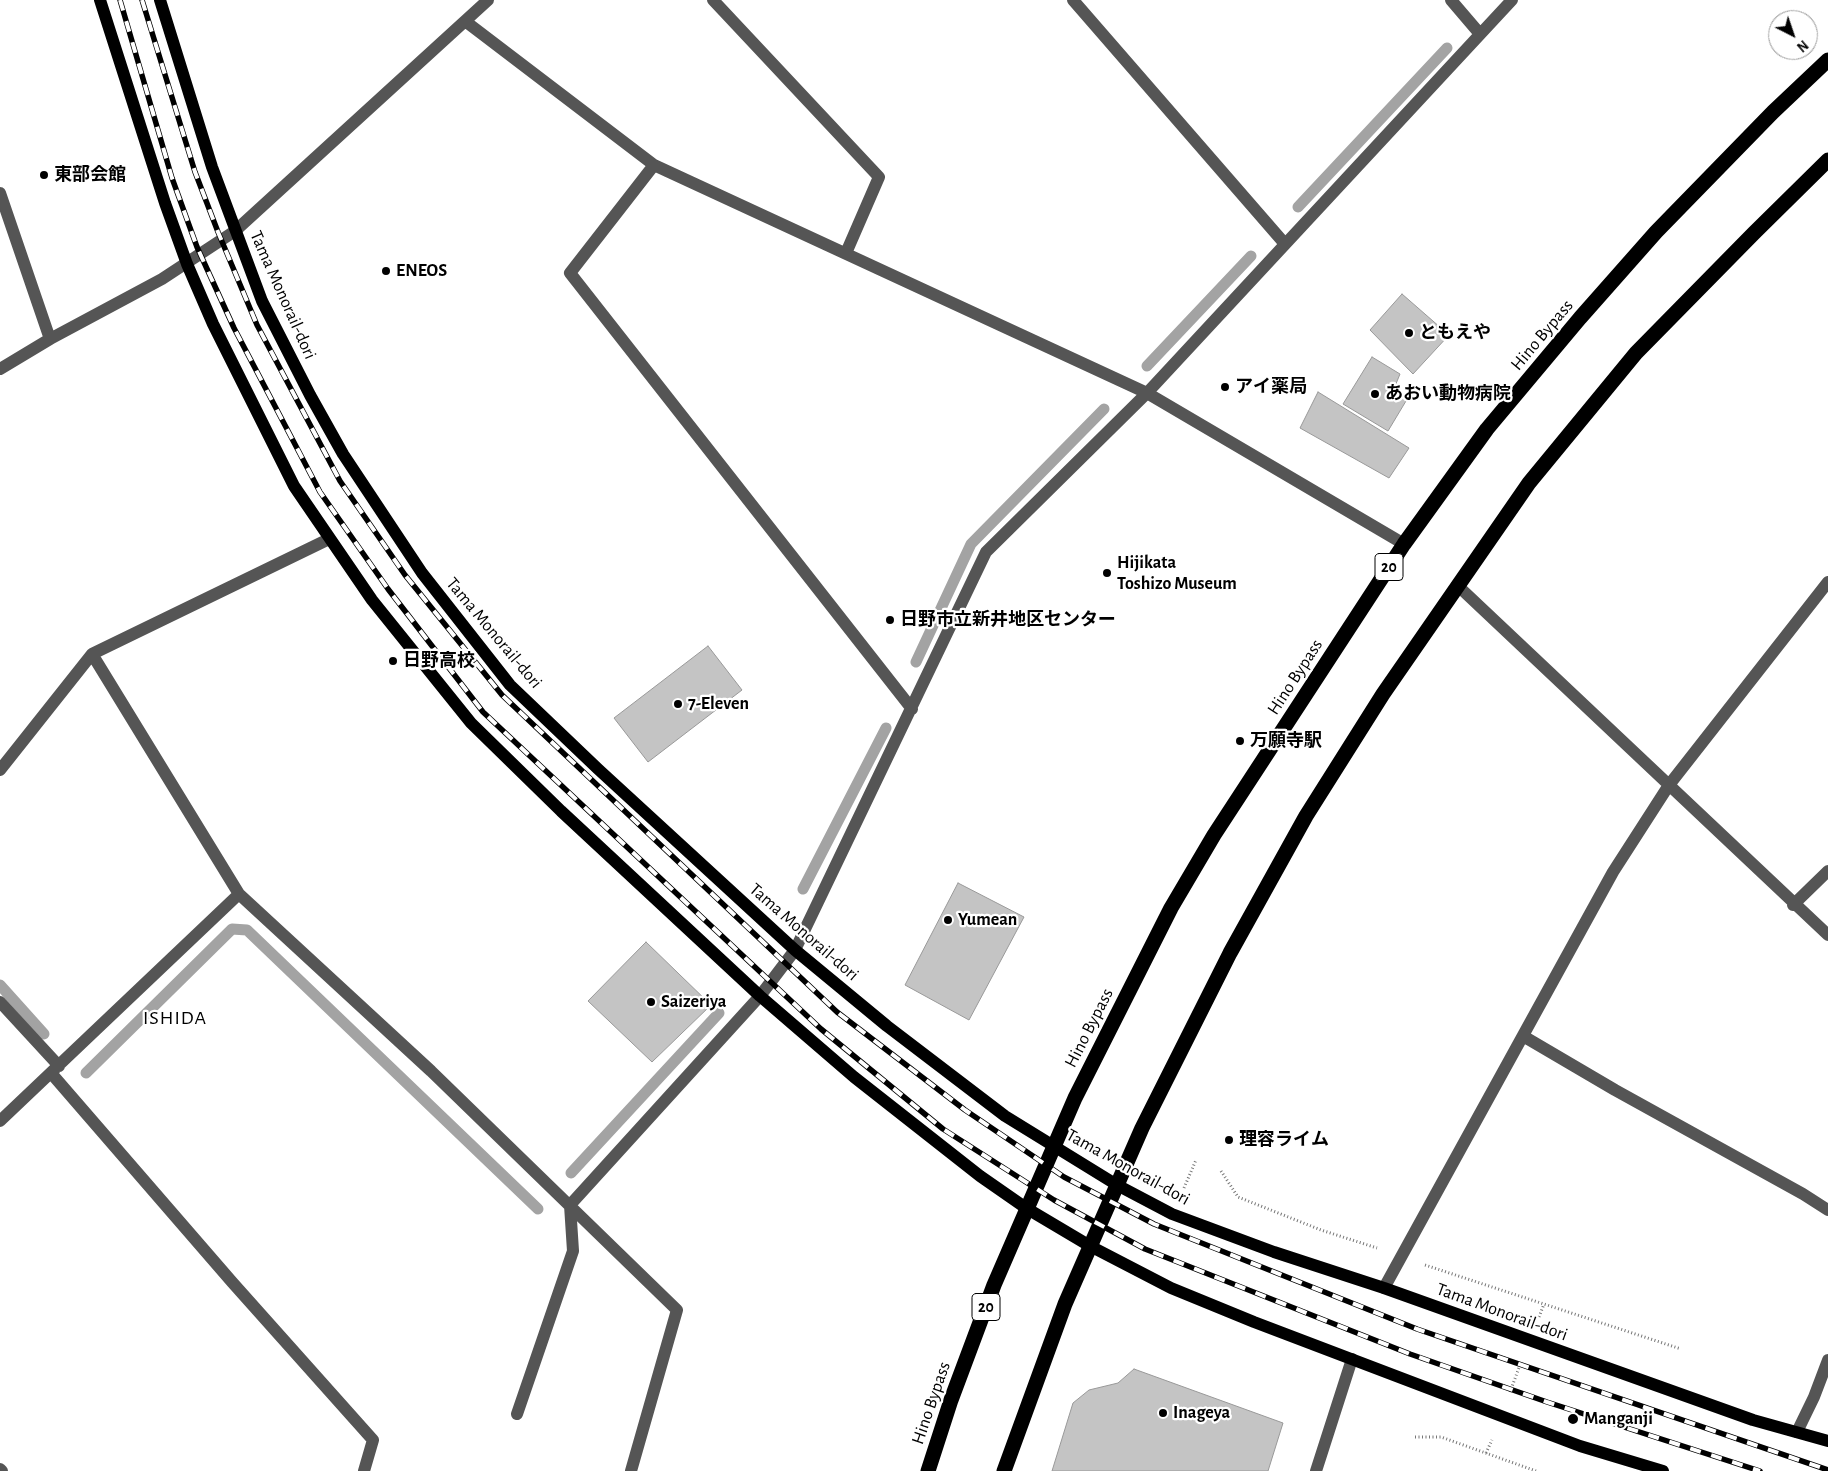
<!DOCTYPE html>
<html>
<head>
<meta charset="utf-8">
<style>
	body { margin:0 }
	#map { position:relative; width:1828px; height:1471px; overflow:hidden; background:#fff; font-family:"Alegreya Sans",sans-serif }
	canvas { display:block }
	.north { position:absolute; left:1768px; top:10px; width:50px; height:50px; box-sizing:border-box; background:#fff; border:1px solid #999; border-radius:50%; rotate:139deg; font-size:14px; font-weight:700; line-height:20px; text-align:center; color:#000 }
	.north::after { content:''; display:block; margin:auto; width:18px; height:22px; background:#000; clip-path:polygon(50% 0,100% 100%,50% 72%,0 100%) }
</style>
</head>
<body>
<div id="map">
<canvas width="1828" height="1471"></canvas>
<div class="north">N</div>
</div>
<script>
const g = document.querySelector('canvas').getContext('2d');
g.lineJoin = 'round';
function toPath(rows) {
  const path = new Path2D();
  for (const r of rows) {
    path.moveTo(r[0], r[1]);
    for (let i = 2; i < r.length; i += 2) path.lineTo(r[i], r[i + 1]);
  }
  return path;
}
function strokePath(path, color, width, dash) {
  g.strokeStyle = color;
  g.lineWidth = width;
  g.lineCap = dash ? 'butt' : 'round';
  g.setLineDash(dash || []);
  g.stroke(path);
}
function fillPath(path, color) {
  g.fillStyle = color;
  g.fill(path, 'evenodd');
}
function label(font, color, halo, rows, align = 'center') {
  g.font = font + ' "Alegreya Sans","Noto Sans JP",sans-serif';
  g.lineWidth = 4.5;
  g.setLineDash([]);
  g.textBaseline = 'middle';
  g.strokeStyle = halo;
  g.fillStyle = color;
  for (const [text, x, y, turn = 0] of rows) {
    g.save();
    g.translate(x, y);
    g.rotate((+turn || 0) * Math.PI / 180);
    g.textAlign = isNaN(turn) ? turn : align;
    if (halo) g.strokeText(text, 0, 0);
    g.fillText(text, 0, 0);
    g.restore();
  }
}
const stream = toPath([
	[1298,207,1447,48],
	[1147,366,1251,256],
	[916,662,971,544,1104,409],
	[803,889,886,728],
	[0,985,44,1034],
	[86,1073,232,929,247,930,538,1209],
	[571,1173,719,1013]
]);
const building = toPath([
	[1402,294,1449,335,1413,374,1370,330,1402,294],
	[1372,357,1400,374,1393,391,1409,396,1388,431,1343,404,1372,357],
	[1318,392,1409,448,1389,478,1300,428,1318,392],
	[708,646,742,690,648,762,614,718,708,646],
	[958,883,1024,917,969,1020,905,985,958,883],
	[646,942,711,1005,652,1062,588,1001,646,942],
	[1134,1369,1283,1423,1268,1471,1052,1471,1073,1403,1089,1390,1118,1383,1134,1369]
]);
const path = toPath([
	[1221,1171,1238,1197,1321,1230,1377,1248],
	[1184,1188,1196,1160],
	[1425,1265,1681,1349],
	[1539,1317,1544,1304],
	[1510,1392,1520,1365],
	[1415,1437,1441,1437,1536,1471],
	[1486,1453,1492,1440]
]);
const minor = toPath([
	[713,0,879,177,846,253],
	[1073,0,1285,244],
	[1451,0,1480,34],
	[465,21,654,165,1147,393,1404,544],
	[654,165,570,273,912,709],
	[0,193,50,339],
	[0,369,50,339,162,279,235,231,488,0],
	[1457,585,1828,935],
	[92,654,329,539],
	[0,770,92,654,239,894,431,1071,677,1310,631,1471],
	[1793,905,1828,871],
	[0,1002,59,1066],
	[1523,1036,1615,1090,1803,1194,1828,1210],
	[51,1073,232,1282,373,1440,364,1471],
	[0,1121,239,894],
	[1384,1288,1613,872,1669,785,1828,582],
	[517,1414,573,1251,570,1205,760,996,795,950,986,552,1147,393,1512,0],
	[1797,1432,1814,1397,1828,1360],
	[0,1469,2,1471],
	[1316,1471,1352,1359]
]);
const major = toPath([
	[100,0,165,203,187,264,213,324,294,486,372,600,471,723,561,811,760,996,854,1077,980,1176,1026,1208,1090,1246,1171,1288,1254,1322,1580,1446,1663,1471],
	[160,0,212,167,262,301,310,395,343,454,422,573,510,685,598,769,795,950,887,1026,1005,1116,1117,1185,1172,1214,1274,1252,1384,1288,1753,1420,1828,1441]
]);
const highway = toPath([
	[928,1471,951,1400,994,1285,1075,1098,1171,908,1214,835,1404,544,1487,429,1580,318,1656,232,1773,112,1828,60],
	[1004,1471,1065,1304,1142,1128,1230,953,1306,816,1383,694,1529,483,1636,353,1754,233,1828,160]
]);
const rail = toPath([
	[120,0,172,178,197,247,234,328,320,492,388,589,483,712,821,1029,943,1129,1054,1200,1145,1249,1410,1354,1547,1402,1760,1471],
	[142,0,195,172,218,232,257,325,340,481,405,575,502,695,837,1012,965,1110,1064,1177,1154,1224,1417,1329,1828,1470]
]);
const markers = [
	[44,175,5,"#000"],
	[386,271,5,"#000"],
	[1409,333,5,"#000"],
	[1225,387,5,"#000"],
	[1375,394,5,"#000"],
	[1107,573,5,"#000"],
	[890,620,5,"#000"],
	[393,661,5,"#000"],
	[678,704,5,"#000"],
	[1240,741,5,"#000"],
	[948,920,5,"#000"],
	[651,1002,5,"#000"],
	[1229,1140,5,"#000"],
	[1163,1413,5,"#000"],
	[1573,1419,6,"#000"]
];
const shields = [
	[1389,567,28],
	[986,1307,28]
];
const shieldNames = [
	["20",1389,567],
	["20",986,1307]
];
const poiNames = [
	["東部会館",54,175],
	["ENEOS",396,271],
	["ともえや",1419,333],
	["アイ薬局",1235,387],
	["あおい動物病院",1385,394],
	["Hijikata",1117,563],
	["Toshizo Museum",1117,584],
	["日野市立新井地区センター",900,620],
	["日野高校",403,661],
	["7-Eleven",688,704],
	["万願寺駅",1250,741],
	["Yumean",958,920],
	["Saizeriya",661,1002],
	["理容ライム",1239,1140],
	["Inageya",1173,1413],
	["Manganji",1584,1419]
];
const streetNames = [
	["Tama Monorail-dori",283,295,66],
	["Hino Bypass",1542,335,-50],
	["Tama Monorail-dori",494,633,50],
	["Hino Bypass",1295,677,-57],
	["Tama Monorail-dori",804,932,41],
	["Hino Bypass",1089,1028,-63],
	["Tama Monorail-dori",1128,1167,29],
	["Tama Monorail-dori",1502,1312,20],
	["Hino Bypass",931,1403,-71]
];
const quarterNames = [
	["ISHIDA",175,1018]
];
strokePath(stream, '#a3a3a3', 11);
fillPath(building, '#c4c4c4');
strokePath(building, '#999', 1);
strokePath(path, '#777', 3, [1, 2.5]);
strokePath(minor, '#555', 12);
strokePath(major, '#000', 12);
strokePath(highway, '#000', 15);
strokePath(rail, '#000', 5.5);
strokePath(rail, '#fff', 4, [11]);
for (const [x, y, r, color] of markers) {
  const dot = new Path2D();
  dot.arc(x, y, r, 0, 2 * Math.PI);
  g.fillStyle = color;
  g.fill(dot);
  strokePath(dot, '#fff', 2);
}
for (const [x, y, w] of shields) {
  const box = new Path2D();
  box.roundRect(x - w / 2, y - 13.5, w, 27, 4);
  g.fillStyle = '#fff';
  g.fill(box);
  strokePath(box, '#000', 1);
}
label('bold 16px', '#000', null, shieldNames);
label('bold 18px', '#000', '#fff', poiNames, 'left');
label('18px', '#000', '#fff', streetNames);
g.letterSpacing = '1px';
label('20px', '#000', '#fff', quarterNames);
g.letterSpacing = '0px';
</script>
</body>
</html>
